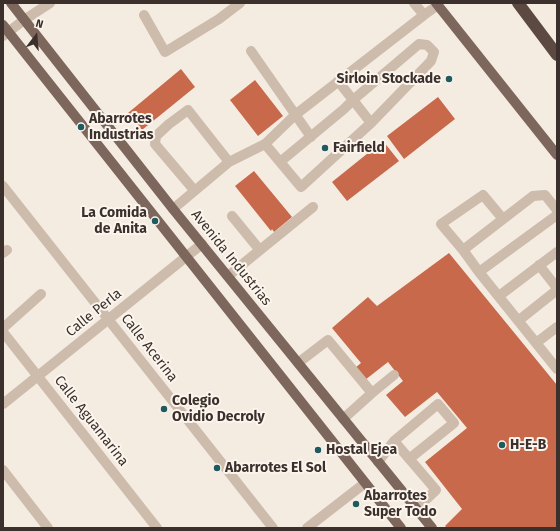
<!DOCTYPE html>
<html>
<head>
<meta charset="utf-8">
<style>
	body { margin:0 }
	#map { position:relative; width:560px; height:531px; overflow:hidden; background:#f4ebe1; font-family:"Fira Sans",sans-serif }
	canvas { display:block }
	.frame { position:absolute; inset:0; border:4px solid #3b302b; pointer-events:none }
	.north { position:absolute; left:16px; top:16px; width:40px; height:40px; -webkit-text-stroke:3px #fbf5ee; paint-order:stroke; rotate:16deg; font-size:11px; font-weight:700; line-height:16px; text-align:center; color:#3b302b }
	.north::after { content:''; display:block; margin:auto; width:14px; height:18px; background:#3b302b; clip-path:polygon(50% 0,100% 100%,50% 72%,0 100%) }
</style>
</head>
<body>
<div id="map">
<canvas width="560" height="531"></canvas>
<div class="frame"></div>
<div class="north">N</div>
</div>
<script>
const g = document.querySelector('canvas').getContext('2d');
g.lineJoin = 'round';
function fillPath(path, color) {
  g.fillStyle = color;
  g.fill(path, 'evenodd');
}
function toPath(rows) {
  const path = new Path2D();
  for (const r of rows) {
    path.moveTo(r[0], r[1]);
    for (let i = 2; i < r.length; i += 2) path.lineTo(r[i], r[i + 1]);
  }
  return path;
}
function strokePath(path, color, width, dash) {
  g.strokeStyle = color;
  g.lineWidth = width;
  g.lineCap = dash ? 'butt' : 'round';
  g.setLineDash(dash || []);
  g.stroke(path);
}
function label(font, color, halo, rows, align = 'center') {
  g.font = font + ' "Fira Sans",sans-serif';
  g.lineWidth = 4;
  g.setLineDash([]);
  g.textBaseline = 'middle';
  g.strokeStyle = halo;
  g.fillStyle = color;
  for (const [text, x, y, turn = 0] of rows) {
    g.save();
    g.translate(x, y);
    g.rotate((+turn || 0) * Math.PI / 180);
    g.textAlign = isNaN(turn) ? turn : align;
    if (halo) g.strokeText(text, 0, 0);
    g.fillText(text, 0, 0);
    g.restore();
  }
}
const building = toPath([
	[181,69,195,87,142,130,128,113],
	[255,80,283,116,258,136,230,100],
	[438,97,455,119,404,159,387,136],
	[383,141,399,161,347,201,332,182],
	[254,171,292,217,274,232,272,229,271,231,235,186],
	[449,253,557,385,557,528,447,528,445,526,462,509,425,462,467,428,437,392,405,417,386,395,403,381,388,362,365,380,355,368,361,363,332,328,368,297,377,306]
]);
const minor = toPath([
	[414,3,424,15,438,5],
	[144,15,165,52,219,19,240,3],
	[3,36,24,20,50,3],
	[251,51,311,137],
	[265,144,301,187,371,123],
	[280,162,344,109,353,100,419,44,427,45,434,52,431,61,371,123,353,100,338,81],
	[3,186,273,528],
	[194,190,155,144,156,136,169,124,188,110,229,162],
	[173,209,229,162,265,144,295,115,424,15],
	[557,215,479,272,557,369],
	[232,216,259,249],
	[503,219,483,195,441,224,463,250,533,196,545,195,557,210],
	[463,250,479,272],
	[3,253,7,250],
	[539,265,557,288],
	[228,276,313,207],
	[499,296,557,252],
	[518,321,557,290],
	[3,328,41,294],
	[3,332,157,528],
	[536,343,557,327],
	[298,363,328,340,372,393,343,419],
	[372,393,394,375],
	[3,404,202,244],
	[394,441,438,404,454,423,409,459],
	[378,462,394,441,436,490,417,508],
	[3,470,48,528],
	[307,528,365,483]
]);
const major = toPath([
	[11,3,173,209,432,528],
	[436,3,557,155],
	[3,25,401,528]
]);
const highway = toPath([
	[518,3,557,55]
]);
const markers = [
	[449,79,4,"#1f5a5e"],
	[81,127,4,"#1f5a5e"],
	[325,148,4,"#1f5a5e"],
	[155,221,4,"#1f5a5e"],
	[164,409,4,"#1f5a5e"],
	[502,445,4,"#1f5a5e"],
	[318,450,4,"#1f5a5e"],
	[217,468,4,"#1f5a5e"],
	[356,504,4,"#1f5a5e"]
];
const poiNames = [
	["Sirloin Stockade",441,79,"right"],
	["Abarrotes",89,119],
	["Industrias",89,135],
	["Fairfield",333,148],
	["La Comida",147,213,"right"],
	["de Anita",147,229,"right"],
	["Colegio",172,401],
	["Ovidio Decroly",172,417],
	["H-E-B",510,445],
	["Hostal Ejea",326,450],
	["Abarrotes El Sol",225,468],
	["Abarrotes",364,496],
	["Super Todo",364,512]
];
const streetNames = [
	["Avenida Industrias",231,258,51],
	["Calle Perla",94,313,-39],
	["Calle Acerina",149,348,52],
	["Calle Aguamarina",91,421,52]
];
fillPath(building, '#c8694b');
strokePath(minor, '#cdbbac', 10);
strokePath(major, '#7d675c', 10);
strokePath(highway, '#5c4a42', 12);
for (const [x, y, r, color] of markers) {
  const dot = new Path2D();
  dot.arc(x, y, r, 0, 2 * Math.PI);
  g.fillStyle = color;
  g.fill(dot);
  strokePath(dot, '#fbf5ee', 1.5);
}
label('bold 14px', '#3b302b', '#fbf5ee', poiNames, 'left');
label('14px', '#3b302b', '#fbf5ee', streetNames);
</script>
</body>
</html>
